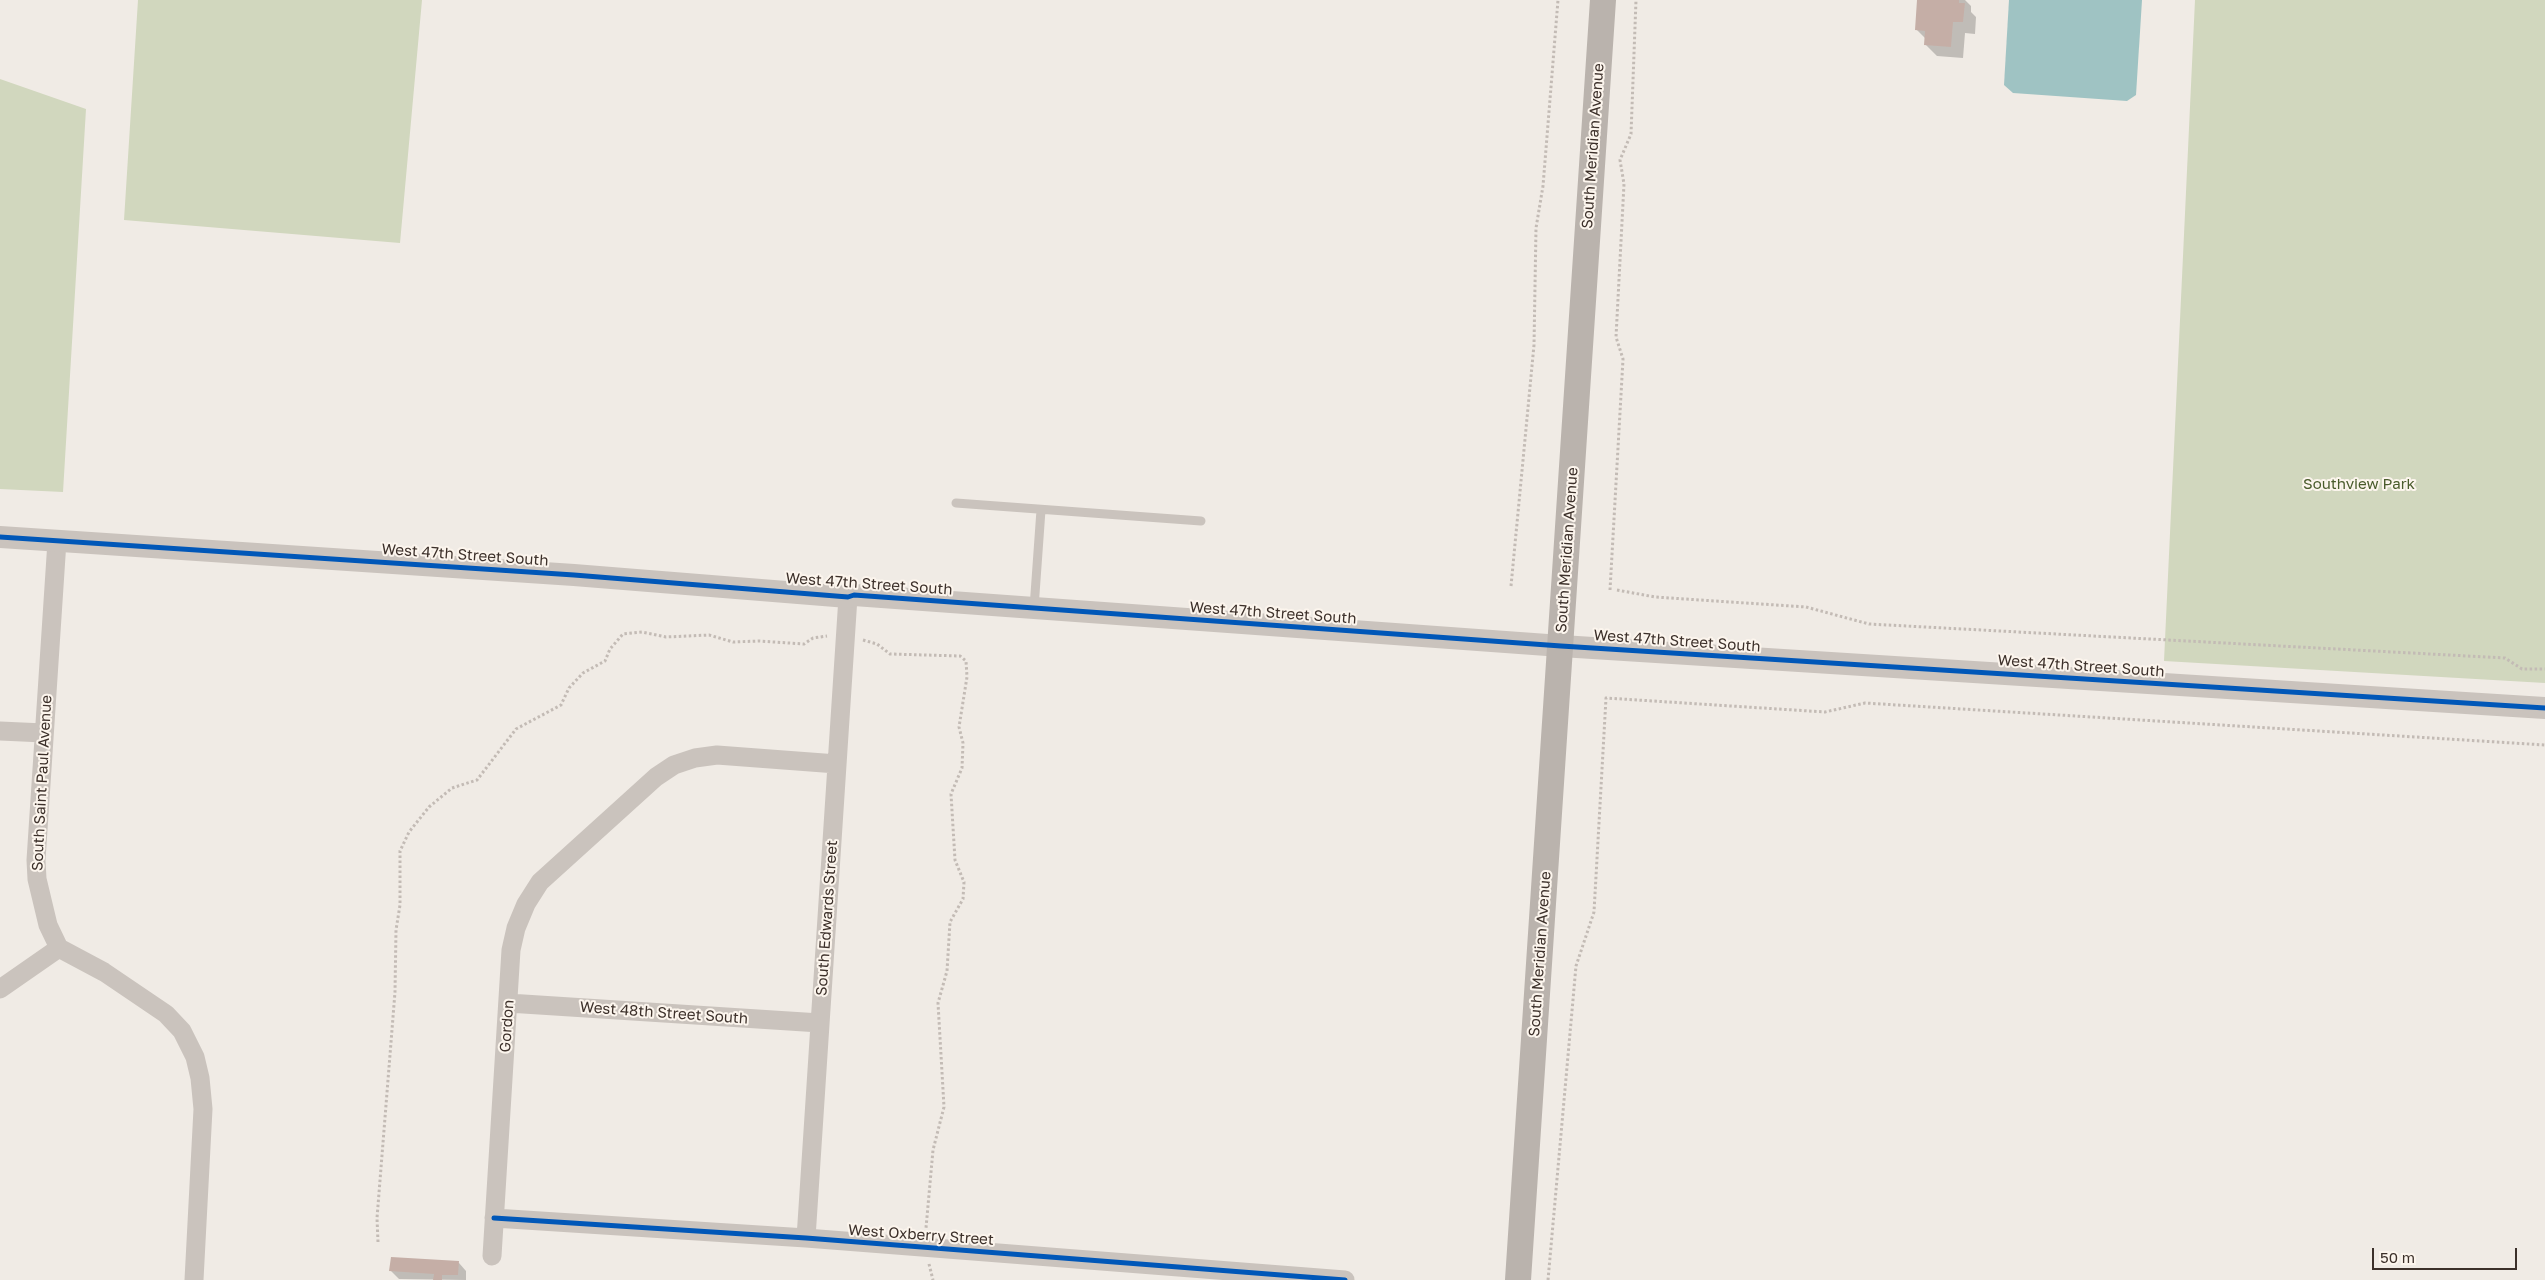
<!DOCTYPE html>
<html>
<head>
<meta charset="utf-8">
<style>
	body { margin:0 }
	#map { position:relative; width:2545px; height:1280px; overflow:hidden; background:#f0ebe5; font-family:"Golos Text",sans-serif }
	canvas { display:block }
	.scale { position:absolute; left:2372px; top:1248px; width:145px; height:22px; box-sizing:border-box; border:2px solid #3c302a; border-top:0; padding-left:6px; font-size:15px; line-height:18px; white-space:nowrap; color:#3c302a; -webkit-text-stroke:4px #fcf5ed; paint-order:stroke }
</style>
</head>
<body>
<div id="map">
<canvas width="2545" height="1280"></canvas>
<div class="scale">50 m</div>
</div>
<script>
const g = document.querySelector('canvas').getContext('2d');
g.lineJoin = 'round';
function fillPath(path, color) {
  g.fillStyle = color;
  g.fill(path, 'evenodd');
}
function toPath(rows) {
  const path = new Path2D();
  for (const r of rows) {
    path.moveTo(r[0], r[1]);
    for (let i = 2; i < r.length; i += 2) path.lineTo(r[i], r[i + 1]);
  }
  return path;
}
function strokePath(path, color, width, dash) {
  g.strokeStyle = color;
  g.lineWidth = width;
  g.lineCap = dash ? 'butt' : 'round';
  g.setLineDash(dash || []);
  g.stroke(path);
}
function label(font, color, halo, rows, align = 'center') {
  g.font = font + ' "Golos Text",sans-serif';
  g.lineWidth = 4;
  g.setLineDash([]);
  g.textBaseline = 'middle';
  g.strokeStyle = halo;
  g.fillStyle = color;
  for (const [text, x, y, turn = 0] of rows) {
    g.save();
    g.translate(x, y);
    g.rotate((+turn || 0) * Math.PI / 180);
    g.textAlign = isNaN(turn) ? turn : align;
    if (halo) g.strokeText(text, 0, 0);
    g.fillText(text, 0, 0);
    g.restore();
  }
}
const green = toPath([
	[138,0,422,0,400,243,124,220],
	[2195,0,2545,0,2545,683,2164,661],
	[0,79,86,109,63,492,0,489]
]);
const water = toPath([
	[2009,0,2142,0,2136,95,2127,101,2013,93,2004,85]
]);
const shadow = toPath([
	[1918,0,1965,0,1971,6,1971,12,1976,17,1975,34,1965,33,1963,58,1937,56,1925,44,1926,39,1916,29],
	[459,1263,466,1271,466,1280,399,1279,391,1271]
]);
const building = toPath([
	[1917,0,1959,0,1959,3,1965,3,1963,22,1953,22,1951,47,1924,45,1925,31,1915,30],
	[391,1257,459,1261,458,1275,442,1275,442,1280,433,1280,434,1274,389,1271]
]);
const path = toPath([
	[1511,586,1534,345,1536,228,1543,186,1558,0],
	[1610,590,1623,359,1616,337,1624,184,1620,160,1631,134,1636,0],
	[1617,590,1655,597,1806,607,1869,624,2505,658,2522,669,2545,669],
	[863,640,877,644,890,654,960,656,966,661,967,677,959,727,963,743,962,768,951,794,955,860,964,882,963,899,950,922,947,971,938,1003,944,1107,933,1150,926,1228],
	[378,1242,377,1218,395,992,396,930,400,905,400,851,409,832,429,807,452,788,477,780,516,729,561,705,569,688,583,673,605,661,610,649,623,634,642,632,666,637,709,635,733,642,759,641,804,644,813,638,827,636],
	[929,1264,933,1280],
	[1548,1280,1576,966,1594,912,1606,698,1825,712,1865,703,2545,745]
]);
const service = toPath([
	[956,503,1201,521],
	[1034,608,1041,510]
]);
const minor = toPath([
	[57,541,36,860,37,879,48,925,59,948,104,972,166,1014,182,1031,195,1057,200,1078,203,1109,194,1280],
	[0,731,44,733],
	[0,989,59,948],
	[508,1003,820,1023],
	[494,1218,806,1238,1345,1280],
	[806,1238,848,597],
	[492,1256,511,950,516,928,526,904,540,882,656,777,674,765,695,758,717,755,837,764]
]);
const tertiary = toPath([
	[0,537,574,575,848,597,854,595,1561,646,2545,708]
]);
const secondary = toPath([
	[1518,1280,1603,0]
]);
const cycleway = toPath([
	[0,537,574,575,848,597,854,595,1561,646,2545,708],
	[494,1218,806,1238,1345,1280]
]);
const streetNames = [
	["South Meridian Avenue",1593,146,-86],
	["South Meridian Avenue",1567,550,-86],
	["West 47th Street South",465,555,4],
	["West 47th Street South",869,584,4],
	["West 47th Street South",1273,613,4],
	["West 47th Street South",1677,641,4],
	["West 47th Street South",2081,666,4],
	["South Saint Paul Avenue",42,783,-87],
	["South Edwards Street",827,918,-86],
	["South Meridian Avenue",1540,954,-86],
	["West 48th Street South",664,1013,4],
	["Gordon",507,1026,-86],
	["West Oxberry Street",921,1235,4]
];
const parkNames = [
	["Southview Park",2359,484]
];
fillPath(green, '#d1d7be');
fillPath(water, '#9fc3c3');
fillPath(shadow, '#0003');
fillPath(building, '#c5aea6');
strokePath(path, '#c3bbb5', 3, [2.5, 2.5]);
strokePath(service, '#cac3bd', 9);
strokePath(minor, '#cac3bd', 19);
strokePath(tertiary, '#cac3bd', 22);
strokePath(secondary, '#bab3ad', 26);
strokePath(cycleway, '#0057b8', 5);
label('15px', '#3c302a', '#fcf5ed', streetNames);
label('15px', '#4a5c2c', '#fcf5ed', parkNames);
</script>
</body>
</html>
